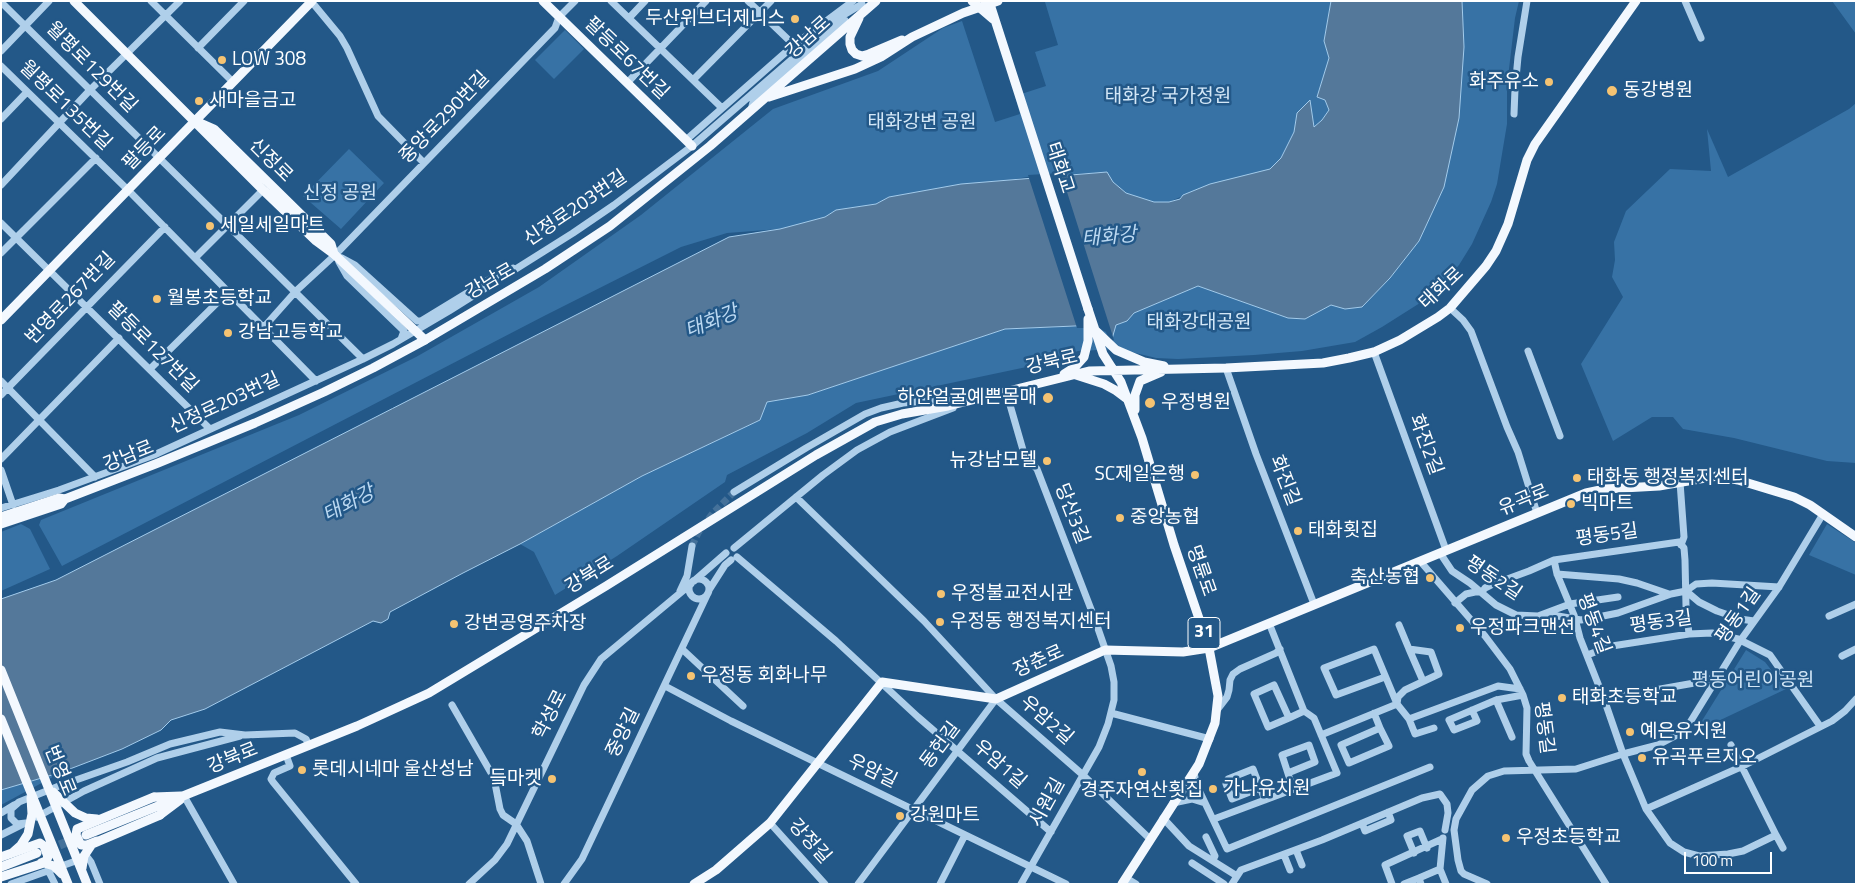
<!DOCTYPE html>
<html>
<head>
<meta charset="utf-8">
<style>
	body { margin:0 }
	#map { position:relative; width:1857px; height:885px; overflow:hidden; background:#235888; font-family:"Titillium Web",sans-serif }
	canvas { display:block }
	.frame { position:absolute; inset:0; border:2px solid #fff; pointer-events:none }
	.scale { position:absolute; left:1684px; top:852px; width:88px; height:22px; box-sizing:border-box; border:2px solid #fff; border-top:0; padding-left:6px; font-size:15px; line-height:18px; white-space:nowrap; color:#fff; -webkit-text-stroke:4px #235888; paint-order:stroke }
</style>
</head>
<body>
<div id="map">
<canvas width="1857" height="885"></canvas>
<div class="frame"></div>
<div class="scale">100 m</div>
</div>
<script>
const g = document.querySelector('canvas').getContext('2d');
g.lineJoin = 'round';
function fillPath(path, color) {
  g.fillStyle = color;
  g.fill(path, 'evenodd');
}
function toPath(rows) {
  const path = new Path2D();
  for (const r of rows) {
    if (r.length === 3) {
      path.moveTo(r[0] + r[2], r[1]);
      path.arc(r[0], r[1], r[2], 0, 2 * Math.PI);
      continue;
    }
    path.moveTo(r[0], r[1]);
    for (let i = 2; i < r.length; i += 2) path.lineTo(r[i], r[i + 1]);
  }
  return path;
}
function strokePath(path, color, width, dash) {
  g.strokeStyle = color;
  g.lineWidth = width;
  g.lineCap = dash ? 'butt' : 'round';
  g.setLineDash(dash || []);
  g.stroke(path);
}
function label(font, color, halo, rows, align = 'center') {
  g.font = font + ' "Titillium Web","Noto Sans KR",sans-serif';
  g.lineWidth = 5;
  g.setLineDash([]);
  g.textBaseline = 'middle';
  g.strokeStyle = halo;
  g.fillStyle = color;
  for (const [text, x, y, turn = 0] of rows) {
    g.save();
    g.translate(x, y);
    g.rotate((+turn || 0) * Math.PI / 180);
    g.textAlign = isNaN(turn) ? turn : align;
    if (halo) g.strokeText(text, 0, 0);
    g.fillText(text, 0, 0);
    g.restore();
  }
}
const green = toPath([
	[1046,1,1331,1,1324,41,1329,58,1317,97,1325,100,1329,110,1322,120,1314,127,1310,100,1297,113,1294,132,1281,158,1270,169,1210,184,1169,202,1154,202,1126,193,1113,182,1106,172,1027,177,1004,181,961,184,889,197,876,204,836,210,825,217,780,229,727,233,681,247,544,316,62,566,39,525,41,520,299,415,416,357,539,287,641,215,773,109,878,71,943,28,962,21,995,122,1020,114,1015,96,1046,86,1035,52,1058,45,1045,2],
	[1462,1,1519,1,1515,18,1507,86,1507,124,1497,184,1491,202,1472,244,1459,265,1431,296,1382,327,1355,342,1302,351,1254,355,1178,359,1156,358,1119,349,1078,351,1063,356,1055,361,856,403,807,433,727,475,725,482,617,556,555,595,534,552,520,544,642,476,760,420,767,402,808,395,1005,329,1116,325,1127,321,1134,313,1198,286,1288,318,1305,319,1331,305,1345,309,1362,307,1390,278,1419,241,1464,47],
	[1832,1,1856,1,1856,34],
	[565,30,584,49,554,79,535,60],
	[1856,103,1856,463,1827,461,1734,438,1683,429,1673,417,1652,417,1613,441,1581,364,1623,297,1612,277,1615,260,1614,242,1626,211,1670,169,1711,171,1707,129,1728,177,1849,109],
	[349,149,384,183,341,229,303,196],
	[21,524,30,529,50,569,1,591,1,532],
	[1827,524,1856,543,1856,575,1809,555],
	[1746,650,1765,662,1786,689,1695,732],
	[62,772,1,805,1,790]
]);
const water = toPath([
	[1331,1,1462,1,1464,47,1459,118,1444,187,1419,241,1390,278,1362,307,1345,309,1331,305,1305,319,1288,318,1198,286,1134,313,1127,321,1116,325,1112,339,1108,330,1098,325,1005,329,808,395,767,402,760,420,642,476,520,544,463,573,390,612,388,619,381,623,373,621,205,709,171,720,161,730,122,749,62,772,1,790,1,599,56,580,729,237,780,229,825,217,836,210,876,204,889,197,961,184,1107,172,1113,182,1126,193,1154,202,1169,202,1180,199,1183,195,1210,184,1270,169,1281,158,1294,132,1297,113,1310,100,1314,127,1322,120,1329,110,1325,100,1317,97,1329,58,1324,41,1331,1]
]);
const pier = toPath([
	[1061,173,1114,340,1112,341,1109,340,1106,332,1098,328,1077,328,1028,175]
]);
const minorTunnel = toPath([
	[692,546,698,533,713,513,734,492]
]);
const majorTunnel = toPath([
	[47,850,77,838]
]);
const minor = toPath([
	[151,1,233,82],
	[311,1,340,36,347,48,378,116,424,163],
	[611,1,722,108],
	[748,1,797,48],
	[1685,1,1701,38],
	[1,2,363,359],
	[629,18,645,1],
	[198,48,244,1],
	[1,51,49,1],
	[1,66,128,190,316,381],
	[693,80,771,1],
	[627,83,706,1],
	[751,110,753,102,845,20],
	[1514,114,1515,89,1518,57,1527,1],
	[1,119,27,92],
	[686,140,794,45,853,1],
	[1,185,90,90,180,1],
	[1,223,209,428],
	[1,253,96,158],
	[195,258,263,190],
	[342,258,355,265,417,321,421,321,503,271,513,268],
	[339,262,347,276,404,331,401,339],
	[1450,308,1463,320,1471,331,1507,427,1518,452,1537,513],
	[264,327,296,291,335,255,555,28,559,17,575,1],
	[1528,351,1560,436],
	[1374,352,1446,550],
	[1226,368,1256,454,1314,604],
	[150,369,229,291],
	[1,381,95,477],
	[1006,391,1025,457,1037,469,1094,617,1111,666,1114,682,1114,700,1108,724,1099,747,1021,884],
	[1,395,165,227],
	[1,459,119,338],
	[1,470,13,505],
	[1680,482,1684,537,1681,545],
	[734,492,806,448,865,414,881,408,903,403,946,399,966,399],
	[796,497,924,621,996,699,1083,775,1150,839],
	[1,508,59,490,154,455,363,359,393,344,449,311,573,233,614,205,692,146,842,16,862,4],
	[734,548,823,475,857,450,890,432,953,408],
	[1440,553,1452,571,1470,583,1496,605,1516,615,1538,616,1570,604,1618,597],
	[737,557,836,641,918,717,1051,832],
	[1554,560,1557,574,1574,615,1580,638,1604,699,1623,754,1646,809,1743,766,1832,721,1845,711,1856,699],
	[1420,561,1485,636,1510,669,1523,695,1527,708,1526,754,1529,761,1606,884],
	[1557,574,1619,579,1637,583,1669,594],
	[699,589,10],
	[694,581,726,553],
	[709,590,725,565,731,560],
	[680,591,687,576,692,546],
	[1686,591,1699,602,1717,611,1740,619,1754,621],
	[1455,603,1466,594,1475,592,1482,592,1485,588,1491,585,1529,571,1554,560,1679,542,1684,548,1685,560,1686,606,1689,634],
	[1538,616,1558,616,1581,620,1598,617,1618,613,1671,594,1686,591,1696,584,1712,583,1779,587],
	[1829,616,1856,604],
	[1399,625,1409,649],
	[682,649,743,706],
	[1587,655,1612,646,1689,634,1712,633,1738,639,1770,655,1820,726],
	[1842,656,1856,649],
	[1385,677,1336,695,1324,668,1374,649,1397,704,1409,719,1498,686,1520,689],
	[665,686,731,721,1066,884],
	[1604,699,1700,682,1719,676],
	[1496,700,1512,737],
	[452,705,494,778,500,809,503,815,516,824,527,841,541,884],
	[1217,710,1227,697,1229,690,1230,680,1233,674,1240,669,1276,653,1280,649],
	[1472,710,1477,721,1454,730,1449,720,1496,700,1523,695],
	[1111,713,1210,739],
	[1374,713,1380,728,1341,745,1349,763,1389,746,1380,728],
	[1289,718,1274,685,1254,694,1268,727,1289,718,1304,711],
	[1409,719,1415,734,1434,728],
	[1321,735,1397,704,1398,697,1405,690,1439,674,1431,652,1409,649,1423,681],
	[286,755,290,766,274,773,271,779,273,782,356,884],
	[1194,773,1197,786,1227,849,1430,767],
	[1288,773,1315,762,1309,745,1282,755,1293,789],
	[1260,788,1232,799,1226,784,1228,779,1253,769,1265,800],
	[184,796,234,884],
	[1173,803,1192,799,1205,803],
	[1646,809,1670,843,1684,852,1699,856,1728,854,1743,851,1776,835,1731,745],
	[1,813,14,805],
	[37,817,84,791,157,758,240,736],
	[1163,818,1189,846,1237,876],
	[1214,819,1337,773,1314,718,1304,711,1269,623],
	[26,823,17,824,11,818,11,809,19,802,59,786,127,762,170,744,220,732,245,735,295,733,306,739,309,746],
	[770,823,825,884],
	[1362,823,1365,831,1391,820,1388,812],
	[1,835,23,824],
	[1776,835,1783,848],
	[1206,837,1215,856,1213,860],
	[1443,838,1440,869,1446,884],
	[1296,850,1302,865],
	[1414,853,1407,836,1420,831,1427,848],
	[1284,855,1290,870],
	[1192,863,1224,884],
	[48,870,55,884],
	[1126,878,1136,884],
	[11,884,84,858,88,858,91,862,100,884],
	[469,884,495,860,507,844,584,685,601,659,691,584],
	[564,884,582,859,708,593],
	[858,884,996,699],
	[940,884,965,835],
	[1232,884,1241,870,1322,840,1422,798,1440,794,1447,804,1448,813,1445,830],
	[1392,884,1385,865,1442,839],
	[1404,884,1419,878],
	[1421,884,1419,878,1440,869],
	[1487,884,1464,874,1461,871,1458,860,1454,830,1456,819,1472,790,1488,776,1504,771,1576,769,1623,754,1658,745,1679,734,1689,724,1740,641,1779,587,1823,514]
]);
const major = toPath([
	[74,1,263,190,316,241,335,255],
	[543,1,692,146],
	[859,18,850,37,850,44,852,50,856,54,862,56,869,54,902,40],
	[769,97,855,69,881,57,912,37,963,13,998,1],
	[198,122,214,129,331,244,334,254],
	[1088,309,1103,354,1121,382,1142,438,1174,545,1209,648,1218,696,1215,723,1199,764,1122,884],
	[1,320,312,1],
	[1095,330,1116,350,1144,362,1164,366],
	[1064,374,1075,367,1084,357,1088,341,1088,319],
	[1076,375,1104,384,1115,390,1127,399],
	[1135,410,1135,395,1140,381,1161,372],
	[1,517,59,498,65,499],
	[1,524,61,504,65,499,158,463,255,423,324,392,373,368,425,340,545,269,610,226,710,146,876,1],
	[154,797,181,796],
	[160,815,180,800],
	[86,835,357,726,429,693,606,586,816,455,875,422,902,414,948,406,1089,371,1226,368,1323,363,1349,358,1374,352,1400,340,1438,317,1450,308,1486,266,1496,251,1508,224,1527,160,1535,144,1636,1],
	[1,867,37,853],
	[694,884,716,870,770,823,882,682,996,699,1105,650,1183,652,1209,648,1586,493,1605,489,1659,486,1717,476,1738,480,1794,497,1810,505,1856,537]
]);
const majorBridge = toPath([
	[972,1,993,19],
	[989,1,1088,309],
	[335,255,425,340],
	[1,670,87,884],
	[1,719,68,884],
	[53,792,75,813,86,818,97,819],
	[97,841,87,845,81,845,76,835,77,829,154,797],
	[12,853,21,845,28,834,32,814,31,798],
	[1,857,40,843,44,846,48,857,46,861,41,863],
	[82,868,84,856,92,844,160,815],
	[1,877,44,863,54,866,62,874]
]);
const markers = [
	[795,19,5,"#f5c372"],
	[222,60,5,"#f5c372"],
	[1549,82,5,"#f5c372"],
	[1612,91,6,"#f5c372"],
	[199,101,5,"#f5c372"],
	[210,226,5,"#f5c372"],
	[157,299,5,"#f5c372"],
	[228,333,5,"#f5c372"],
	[1048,398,6,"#f5c372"],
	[1150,403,6,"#f5c372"],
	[1047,461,5,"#f5c372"],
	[1195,475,5,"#f5c372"],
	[1577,478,5,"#f5c372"],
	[1571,504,5,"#f5c372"],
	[1120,518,5,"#f5c372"],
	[1298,531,5,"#f5c372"],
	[1430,578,5,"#f5c372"],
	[941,594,5,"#f5c372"],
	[940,622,5,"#f5c372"],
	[454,624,5,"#f5c372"],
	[1460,628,5,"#f5c372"],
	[691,676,5,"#f5c372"],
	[1562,698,5,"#f5c372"],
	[1630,732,5,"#f5c372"],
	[1642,758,5,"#f5c372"],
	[302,770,5,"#f5c372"],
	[1142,772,5,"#f5c372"],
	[552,779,5,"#f5c372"],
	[1213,789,5,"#f5c372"],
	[900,816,5,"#f5c372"],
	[1506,838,5,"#f5c372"]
];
const shields = [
	[1204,633,32]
];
const shieldNames = [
	["31",1204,633]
];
const poiNames = [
	["두산위브더제니스",785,19,"right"],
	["LOW 308",232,60],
	["화주유소",1539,82,"right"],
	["동강병원",1623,91],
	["새마을금고",209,101],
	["세일세일마트",220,226],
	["월봉초등학교",167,299],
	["강남고등학교",238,333],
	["하얀얼굴예쁜몸매",1037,398,"right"],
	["우정병원",1161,403],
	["뉴강남모텔",1037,461,"right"],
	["SC제일은행",1185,475,"right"],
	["태화동 행정복지센터",1587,478],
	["빅마트",1581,504],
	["중앙농협",1130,518],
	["태화횟집",1308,531],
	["축산농협",1420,578,"right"],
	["우정불교전시관",951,594],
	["우정동 행정복지센터",950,622],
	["강변공영주차장",464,624],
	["우정파크맨션",1470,628],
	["우정동 회화나무",701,676],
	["태화초등학교",1572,698],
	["예은유치원",1640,732],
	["유곡푸르지오",1652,758],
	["롯데시네마 울산성남",312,770],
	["듴마켓",542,779,"right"],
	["가나유치원",1223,789],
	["경주자연산횟집",1142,791,"center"],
	["강원마트",910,816],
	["우정초등학교",1516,838]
];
const streetNames = [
	["강남로",809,38,-42],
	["팔등로67번길",626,59,44],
	["월평로129번길",91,68,45],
	["월평로135번길",65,106,44],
	["중앙로290번길",445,118,-46],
	["팔등로",145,149,-46],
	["신정로",270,161,45],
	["태화교",1059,168,72],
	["신정로203번길",576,209,-34],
	["강남로",491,282,-30],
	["태화로",1442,289,-43],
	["번영로267번길",71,299,-46],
	["팔등로127번길",152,348,45],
	["강북로",1052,363,-13],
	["신정로203번길",225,404,-25],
	["화진2길",1425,445,70],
	["강남로",129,457,-22],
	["화진길",1284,481,69],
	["유곡로",1524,501,-22],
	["당산3길",1071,514,69],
	["평동5길",1607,536,-8],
	["명륜로",1200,571,71],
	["강북로",590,576,-32],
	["평동2길",1493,579,34],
	["평동1길",1739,616,-55],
	["평동3길",1661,623,-8],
	["평동4길",1593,624,70],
	["장춘로",1039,662,-24],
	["학성로",551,715,-63],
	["우암2길",1046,721,41],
	["평동길",1543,728,83],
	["중앙길",624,733,-64],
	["동헌길",941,746,-53],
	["강북로",233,759,-22],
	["우암1길",999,765,41],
	["번영로",59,771,68],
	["우암길",872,772,26],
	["시원길",1048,803,-61],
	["강정길",809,842,48]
];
const parkNames = [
	["태화강 국가정원",1168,97],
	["태화강변 공원",922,123],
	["신정 공원",340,194],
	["태화강대공원",1199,323],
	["평동어린이공원",1753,681]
];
const waterNames = [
	["태화강",1109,238,-5],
	["태화강",712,323,-22],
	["태화강",349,505,-28]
];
fillPath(green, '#3772a5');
fillPath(water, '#54789a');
strokePath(water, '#a3cbeb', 1);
fillPath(pier, '#235888');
strokePath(minorTunnel, '#44719a', 7, [7, 3.5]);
strokePath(majorTunnel, '#44719a', 9, [9, 4.5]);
strokePath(minor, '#afcfea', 7);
strokePath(major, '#f3f8fe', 9);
strokePath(majorBridge, '#f3f8fe', 9);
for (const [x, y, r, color] of markers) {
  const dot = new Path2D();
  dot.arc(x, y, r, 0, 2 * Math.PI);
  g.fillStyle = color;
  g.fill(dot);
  strokePath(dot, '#235888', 2);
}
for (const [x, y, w] of shields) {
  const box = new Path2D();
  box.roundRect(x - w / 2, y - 15.5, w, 31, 4);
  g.fillStyle = '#235888';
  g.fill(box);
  strokePath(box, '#fff', 1);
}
label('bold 18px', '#fff', null, shieldNames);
label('19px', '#fff', '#235888', poiNames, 'left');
label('19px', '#fff', '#235888', streetNames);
label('19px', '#d3e7f7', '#235888', parkNames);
label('italic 20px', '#bbd8f1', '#235888', waterNames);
</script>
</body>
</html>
